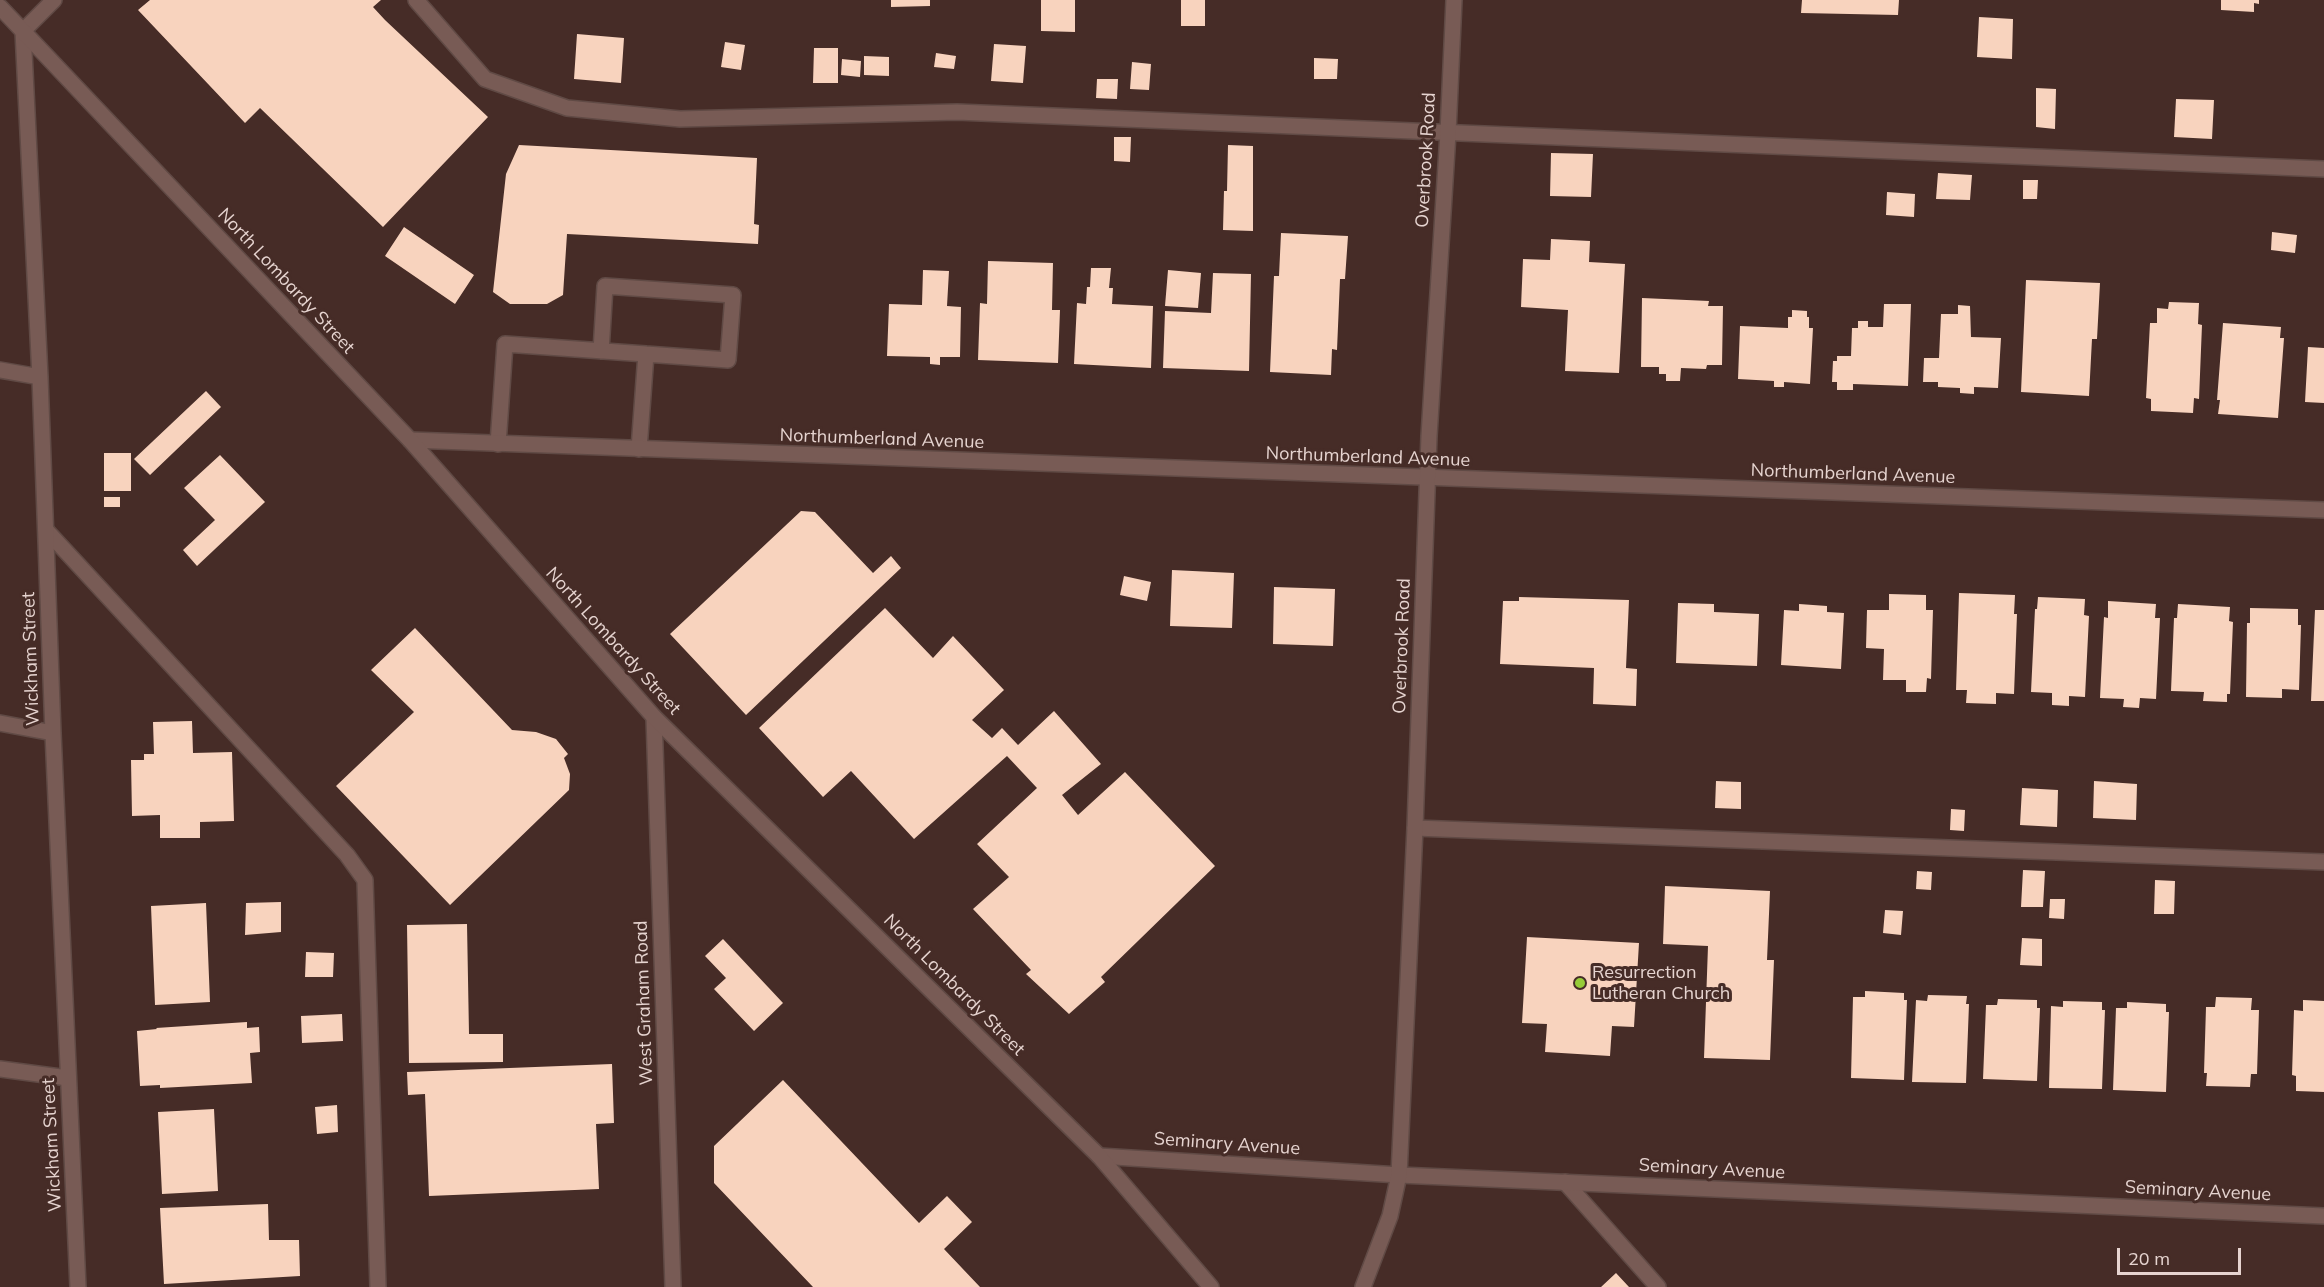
<!DOCTYPE html>
<html>
<head>
<meta charset="utf-8">
<style>
	body { margin:0 }
	#map { position:relative; width:2324px; height:1287px; overflow:hidden; background:#462c27; font-family:Mulish,sans-serif }
	canvas { display:block }
	.scale { position:absolute; left:2117px; top:1248px; width:124px; height:27px; box-sizing:border-box; border:3px solid #e6d4d0; border-top:0; padding-left:8px; font-size:18px; line-height:21px; white-space:nowrap; color:#e6d4d0; -webkit-text-stroke:4px #462c27; paint-order:stroke }
</style>
</head>
<body>
<div id="map">
<canvas width="2324" height="1287"></canvas>
<div class="scale">20 m</div>
</div>
<script>
const g = document.querySelector('canvas').getContext('2d');
g.lineJoin = 'round';
function fillPath(path, color) {
  g.fillStyle = color;
  g.fill(path, 'evenodd');
}
function toPath(rows) {
  const path = new Path2D();
  for (const r of rows) {
    path.moveTo(r[0], r[1]);
    for (let i = 2; i < r.length; i += 2) path.lineTo(r[i], r[i + 1]);
  }
  return path;
}
function strokePath(path, color, width, dash) {
  g.strokeStyle = color;
  g.lineWidth = width;
  g.lineCap = dash ? 'butt' : 'round';
  g.setLineDash(dash || []);
  g.stroke(path);
}
function label(font, color, halo, rows, align = 'center') {
  g.font = font + ' Mulish,sans-serif';
  g.lineWidth = 6;
  g.setLineDash([]);
  g.textBaseline = 'middle';
  g.strokeStyle = halo;
  g.fillStyle = color;
  for (const [text, x, y, turn = 0] of rows) {
    g.save();
    g.translate(x, y);
    g.rotate((+turn || 0) * Math.PI / 180);
    g.textAlign = isNaN(turn) ? turn : align;
    if (halo) g.strokeText(text, 0, 0);
    g.fillText(text, 0, 0);
    g.restore();
  }
}
const building = toPath([
	[150,0,381,0,373,7,385,20,488,117,383,227,260,108,245,123,138,10],
	[891,0,930,0,930,6,891,7],
	[1041,0,1075,0,1075,32,1041,31],
	[1181,0,1205,0,1205,26,1181,26],
	[1802,0,1899,0,1898,15,1801,13],
	[2221,0,2259,0,2259,4,2254,3,2254,12,2221,10],
	[1979,17,2013,19,2012,59,1977,57],
	[577,34,624,38,621,83,574,79],
	[725,42,745,45,741,70,721,67],
	[994,44,1026,46,1023,83,991,81],
	[814,48,838,48,838,83,813,83],
	[936,53,956,56,954,69,934,67],
	[864,56,889,57,889,76,864,75],
	[1314,58,1338,59,1337,79,1314,79],
	[842,59,861,61,860,77,841,75],
	[1132,62,1151,64,1149,90,1130,89],
	[1097,79,1118,79,1117,99,1096,98],
	[2036,88,2056,89,2055,129,2036,127],
	[2176,99,2214,100,2212,139,2174,137],
	[1114,137,1131,137,1130,162,1114,161],
	[519,145,757,158,754,224,759,225,758,244,567,234,563,295,547,304,510,304,493,292,506,174],
	[1228,145,1253,146,1253,231,1223,230,1224,191,1227,191],
	[1551,153,1593,154,1591,197,1550,196],
	[1938,173,1972,175,1970,200,1936,199],
	[2023,180,2038,180,2037,199,2023,199],
	[1887,192,1915,194,1914,217,1886,215],
	[404,227,474,275,455,304,385,256],
	[2272,232,2297,235,2295,253,2271,250],
	[1281,233,1348,236,1345,279,1340,279,1337,350,1332,349,1331,375,1270,372,1274,276,1279,276],
	[1551,239,1590,241,1589,262,1625,264,1619,373,1565,371,1568,310,1521,307,1523,259,1550,260],
	[988,261,1053,263,1052,310,1060,310,1058,363,978,360,980,303,987,304],
	[1091,268,1111,268,1109,288,1113,288,1112,304,1153,306,1151,368,1074,364,1077,303,1086,304,1087,287,1090,287],
	[923,270,949,271,947,306,961,307,960,357,940,357,940,365,930,364,930,357,887,356,889,304,922,305],
	[1168,270,1201,273,1198,308,1165,306],
	[1213,273,1251,274,1249,371,1163,368,1165,311,1211,313],
	[2026,280,2100,283,2097,339,2092,339,2089,396,2021,392],
	[1642,298,1709,301,1708,306,1723,306,1722,365,1707,365,1706,369,1681,368,1680,381,1666,381,1666,374,1659,374,1659,367,1641,367],
	[2169,302,2199,303,2198,324,2202,325,2199,399,2194,398,2193,413,2151,411,2151,399,2146,398,2150,323,2157,323,2157,308,2168,309],
	[1884,304,1911,304,1908,386,1853,384,1853,390,1837,390,1837,382,1832,382,1833,361,1837,361,1837,356,1851,356,1852,328,1858,328,1858,321,1868,321,1868,327,1883,327],
	[1958,305,1970,306,1971,337,2001,338,1998,388,1974,387,1974,394,1960,393,1960,388,1938,387,1938,382,1923,382,1924,358,1939,358,1941,314,1958,314],
	[1792,310,1807,311,1807,317,1809,317,1809,328,1813,328,1810,384,1784,382,1784,387,1774,387,1774,381,1738,379,1740,326,1788,328,1788,317,1792,317],
	[2223,323,2281,327,2280,338,2284,338,2278,418,2218,414,2220,400,2217,400],
	[2308,347,2324,348,2324,403,2305,402],
	[206,391,221,407,150,475,134,459],
	[104,453,131,453,131,491,104,491],
	[220,455,265,502,197,566,183,550,215,520,184,488],
	[104,497,120,497,120,507,104,507],
	[801,511,815,512,873,573,891,556,901,568,746,715,670,634],
	[1172,570,1234,573,1232,628,1170,626],
	[1124,576,1151,582,1147,601,1120,595],
	[1274,587,1335,589,1333,646,1273,644],
	[1959,593,2015,595,2014,614,2017,614,2014,694,1996,693,1996,704,1966,703,1967,690,1956,690],
	[1889,594,1926,595,1926,610,1933,610,1931,679,1927,678,1926,692,1906,692,1906,680,1883,680,1884,649,1866,648,1867,610,1889,610],
	[1519,597,1629,600,1626,668,1637,669,1636,706,1593,704,1594,668,1500,664,1503,601,1519,601],
	[2038,597,2085,599,2084,615,2089,616,2085,697,2069,696,2069,706,2052,705,2052,693,2031,692,2035,609,2037,609],
	[2108,601,2156,604,2155,618,2160,618,2156,699,2140,698,2139,708,2123,707,2124,699,2100,698,2104,617,2108,618],
	[1678,603,1714,604,1714,612,1759,614,1757,666,1676,663],
	[1799,604,1827,606,1827,612,1844,613,1841,669,1781,665,1784,610,1799,611],
	[2178,604,2230,607,2229,621,2233,622,2230,694,2227,694,2227,702,2203,701,2204,692,2171,691,2174,618,2177,618],
	[885,608,933,658,953,636,1004,690,972,720,992,738,1002,728,1018,745,1054,711,1101,764,1062,795,1078,815,1125,772,1215,866,1101,977,1105,982,1069,1014,1026,974,1031,970,973,909,1009,877,977,844,1037,788,1007,756,914,839,851,771,823,797,759,728],
	[2250,608,2298,609,2298,625,2301,625,2299,690,2282,689,2282,698,2246,697,2247,623,2250,623],
	[2315,610,2324,610,2324,701,2311,701],
	[415,628,512,730,536,732,556,739,568,754,564,758,570,774,569,790,450,905,336,786,414,712,371,670],
	[192,721,193,753,232,752,234,821,200,822,200,838,160,838,160,815,132,816,131,760,144,760,144,754,154,754,153,722],
	[1716,781,1741,782,1741,809,1715,808],
	[2094,781,2137,784,2136,820,2093,818],
	[2022,788,2058,790,2057,827,2020,825],
	[1951,809,1965,810,1964,831,1950,830],
	[2023,870,2045,871,2043,907,2021,907],
	[1917,871,1932,872,1931,890,1916,889],
	[2155,880,2175,881,2174,914,2154,914],
	[1665,886,1770,891,1767,960,1774,960,1770,1060,1704,1058,1708,946,1663,944],
	[2050,899,2065,899,2064,919,2049,918],
	[281,902,281,932,245,935,246,903],
	[206,903,210,1002,155,1005,151,906],
	[1885,910,1903,911,1901,935,1883,933],
	[467,924,469,1034,503,1034,503,1062,409,1063,407,925],
	[1527,937,1639,943,1634,1027,1612,1026,1610,1056,1545,1052,1547,1024,1522,1023],
	[2022,938,2042,939,2042,966,2020,965],
	[723,939,783,1003,754,1031,714,989,726,978,705,956],
	[306,952,334,953,333,977,305,977],
	[1865,991,1904,993,1904,1000,1907,1000,1904,1080,1851,1078,1853,997,1865,997],
	[1928,995,1967,996,1966,1004,1969,1004,1966,1083,1912,1082,1916,1000,1927,1001],
	[2216,997,2252,998,2251,1010,2259,1010,2257,1074,2251,1074,2250,1087,2206,1086,2207,1073,2204,1073,2206,1007,2215,1007],
	[1998,999,2037,1000,2037,1008,2040,1008,2037,1081,1983,1079,1986,1005,1997,1005],
	[2303,1000,2324,1001,2324,1092,2296,1091,2296,1076,2292,1075,2294,1010,2303,1011],
	[2063,1001,2102,1002,2102,1010,2105,1010,2102,1089,2049,1088,2051,1006,2063,1007],
	[2127,1002,2166,1004,2166,1012,2169,1012,2166,1092,2113,1090,2116,1008,2127,1008],
	[342,1014,343,1041,302,1043,301,1016],
	[247,1022,247,1028,259,1027,260,1052,250,1053,252,1083,160,1088,160,1085,140,1086,137,1031,157,1029,156,1028],
	[612,1064,614,1123,596,1124,599,1189,429,1196,425,1094,408,1095,407,1072],
	[783,1080,919,1223,947,1196,972,1222,944,1249,980,1287,813,1287,714,1183,714,1146],
	[337,1105,338,1132,317,1134,315,1107],
	[214,1109,218,1191,162,1194,158,1112],
	[268,1204,269,1240,299,1240,300,1276,164,1284,160,1208],
	[1616,1273,1629,1287,1601,1287]
]);
const lane = toPath([
	[416,0,485,79,567,108,680,119,957,112,2324,169],
	[23,31,54,0],
	[498,444,505,344,646,354,728,360,733,295,605,286,601,351],
	[639,449,646,354],
	[46,530,347,855,365,880,378,1287],
	[1415,828,2324,862],
	[1565,1182,1658,1287]
]);
const street = toPath([
	[23,31,40,377,53,733,78,1287],
	[0,370,40,377],
	[410,440,2324,510],
	[654,717,673,1287],
	[0,723,53,733],
	[0,1069,68,1078],
	[1099,1156,1399,1175,2324,1216]
]);
const secondary = toPath([
	[0,7,410,440,654,717,1099,1156,1211,1287],
	[1363,1287,1390,1216,1399,1175,1415,828,1429,436,1448,133,1454,0]
]);
const markers = [
	[1580,983,6,"#96cc39"]
];
const streetNames = [
	["Overbrook Road",1426,160,-87],
	["North Lombardy Street",286,281,47],
	["Northumberland Avenue",882,439,2],
	["Northumberland Avenue",1368,457,2],
	["Northumberland Avenue",1853,474,2],
	["North Lombardy Street",613,641,48],
	["Overbrook Road",1402,646,-88],
	["Wickham Street",31,659,-92],
	["North Lombardy Street",954,985,45],
	["West Graham Road",644,1003,-92],
	["Seminary Avenue",1227,1144,4],
	["Wickham Street",52,1145,-93],
	["Seminary Avenue",1712,1169,3],
	["Seminary Avenue",2198,1191,3]
];
const poiNames = [
	["Resurrection",1592,973],
	["Lutheran Church",1592,994]
];
fillPath(building, '#f8d3be');
strokePath(lane, '#604a45', 18);
strokePath(street, '#604a45', 18);
strokePath(secondary, '#604a45', 18);
strokePath(lane, '#785b55', 15);
strokePath(street, '#785b55', 15);
strokePath(secondary, '#785b55', 15);
for (const [x, y, r, color] of markers) {
  const dot = new Path2D();
  dot.arc(x, y, r, 0, 2 * Math.PI);
  g.fillStyle = color;
  g.fill(dot);
  strokePath(dot, '#462c27', 2);
}
label('18px', '#e6d4d0', '#462c27', streetNames);
label('18px', '#e6d4d0', '#462c27', poiNames, 'left');
</script>
</body>
</html>
